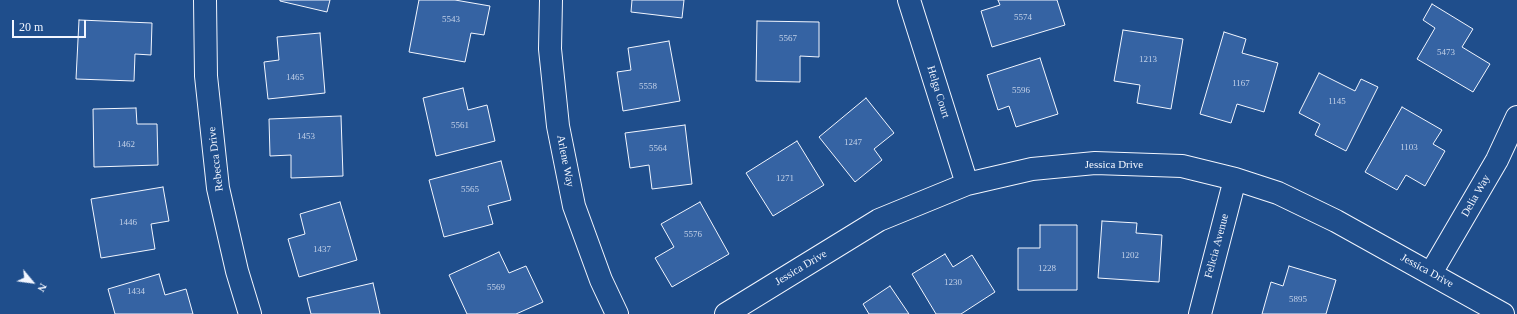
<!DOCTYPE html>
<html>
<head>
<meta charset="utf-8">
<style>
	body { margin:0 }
	#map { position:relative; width:1517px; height:314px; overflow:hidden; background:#1f4e8c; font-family:Georgia,serif }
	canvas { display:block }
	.north { position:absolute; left:12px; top:262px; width:40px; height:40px; -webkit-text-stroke:3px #1f4e8c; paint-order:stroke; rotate:119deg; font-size:11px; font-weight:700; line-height:16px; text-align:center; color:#f2f6ff }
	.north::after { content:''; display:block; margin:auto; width:14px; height:18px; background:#f2f6ff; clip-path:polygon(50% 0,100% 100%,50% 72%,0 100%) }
	.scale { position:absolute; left:12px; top:20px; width:74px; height:18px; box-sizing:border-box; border:2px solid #f2f6ff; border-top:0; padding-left:5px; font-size:12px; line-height:14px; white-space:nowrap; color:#f2f6ff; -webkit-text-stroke:3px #1f4e8c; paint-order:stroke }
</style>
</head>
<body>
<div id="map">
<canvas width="1517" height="314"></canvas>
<div class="north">N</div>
<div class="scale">20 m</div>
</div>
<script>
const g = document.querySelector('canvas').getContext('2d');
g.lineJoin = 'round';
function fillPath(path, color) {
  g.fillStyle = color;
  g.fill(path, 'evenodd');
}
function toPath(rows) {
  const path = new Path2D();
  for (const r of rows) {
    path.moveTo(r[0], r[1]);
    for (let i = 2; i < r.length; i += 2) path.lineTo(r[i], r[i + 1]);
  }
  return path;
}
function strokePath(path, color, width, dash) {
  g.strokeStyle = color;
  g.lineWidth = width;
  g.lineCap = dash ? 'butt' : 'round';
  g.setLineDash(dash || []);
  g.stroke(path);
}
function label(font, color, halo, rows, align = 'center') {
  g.font = font + ' Georgia,serif';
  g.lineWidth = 3;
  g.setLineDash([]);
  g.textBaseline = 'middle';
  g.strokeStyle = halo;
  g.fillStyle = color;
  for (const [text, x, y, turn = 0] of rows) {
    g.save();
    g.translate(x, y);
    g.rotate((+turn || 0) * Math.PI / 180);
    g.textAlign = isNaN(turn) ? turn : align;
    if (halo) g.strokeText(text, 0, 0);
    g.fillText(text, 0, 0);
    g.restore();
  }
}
const building = toPath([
	[280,0,330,0,327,12,280,1,280,0],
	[419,0,455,0,490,6,484,35,471,33,465,62,409,52,419,0],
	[632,0,684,0,682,18,631,12,632,0],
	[998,0,1057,0,1065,25,992,47,981,11,1000,5,998,0],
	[1432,4,1473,29,1462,47,1490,64,1473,92,1417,59,1435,28,1423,20,1432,4],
	[79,20,152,23,151,55,135,54,134,81,76,79,79,20],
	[757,21,819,22,819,57,800,56,800,82,756,81,757,21],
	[1123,30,1183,39,1171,109,1137,103,1140,85,1114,81,1123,30],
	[1224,32,1246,39,1242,53,1278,63,1264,112,1237,104,1231,123,1200,114,1224,32],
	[320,33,325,93,268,99,264,62,279,60,277,37,320,33],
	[669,41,680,101,623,111,617,72,631,70,628,48,669,41],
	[1040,58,1058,114,1016,127,1009,106,998,110,987,75,1040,58],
	[1319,73,1355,91,1361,79,1378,87,1346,151,1315,135,1320,124,1299,113,1319,73],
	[463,88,468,110,487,105,495,141,436,156,423,98,463,88],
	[866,98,894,133,874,149,882,160,855,182,819,137,866,98],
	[1402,107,1442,130,1433,144,1445,151,1425,186,1406,175,1397,190,1365,172,1402,107],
	[136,108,137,124,157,124,158,165,94,167,93,109,136,108],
	[341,116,343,176,291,178,291,155,270,156,269,119,341,116],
	[685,125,692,184,652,189,649,165,630,168,625,133,685,125],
	[797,141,824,185,773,216,746,173,797,141],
	[501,161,511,200,488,206,493,224,444,237,429,180,501,161],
	[163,187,169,221,151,224,155,249,101,258,91,199,163,187],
	[340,202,357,260,299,277,288,239,305,234,300,214,340,202],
	[700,202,729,254,672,287,655,258,674,247,661,224,700,202],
	[1102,221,1137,223,1136,233,1162,235,1159,282,1098,278,1102,221],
	[1040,225,1077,225,1077,290,1018,290,1018,248,1040,248,1040,225],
	[499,252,509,273,526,266,543,302,516,314,467,314,449,275,499,252],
	[945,254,953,267,972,255,995,292,961,314,936,314,912,274,945,254],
	[1289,266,1336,280,1326,314,1262,314,1271,282,1283,286,1289,266],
	[159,274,165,295,186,289,193,314,115,314,108,289,159,274],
	[373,283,380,314,311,314,307,298,373,283],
	[890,286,909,314,869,314,863,304,890,286]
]);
const minor = toPath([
	[205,0,206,76,218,188,237,271,250,314],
	[551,0,550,49,558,126,574,206,601,280,617,314],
	[909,0,967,184],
	[1431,273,1497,160,1517,117],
	[726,314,879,220,967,184,1032,169,1095,163,1182,166,1235,179,1278,193,1336,221,1503,314],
	[1200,314,1235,179]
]);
const numberNames = [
	["5574",1023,18],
	["5543",451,20],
	["5567",788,39],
	["5473",1446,53],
	["1213",1148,60],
	["1465",295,78],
	["1167",1241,84],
	["5558",648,87],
	["5596",1021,91],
	["1145",1337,102],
	["5561",460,126],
	["1453",306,137],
	["1247",853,143],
	["1462",126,145],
	["1103",1409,148],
	["5564",658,149],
	["1271",785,179],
	["5565",470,190],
	["1446",128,223],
	["5576",693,235],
	["1437",322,250],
	["1202",1130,256],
	["1228",1047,269],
	["1230",953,283],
	["5569",496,288],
	["1434",136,292],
	["5895",1298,300]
];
const streetNames = [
	["Helga Court",938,92,73],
	["Rebecca Drive",216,159,-97],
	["Arlene Way",565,161,79],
	["Jessica Drive",1114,165],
	["Delia Way",1476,196,-60],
	["Felicia Avenue",1217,246,-75],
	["Jessica Drive",801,268,-31],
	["Jessica Drive",1427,271,29]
];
fillPath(building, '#3563a3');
strokePath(building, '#f2f6ff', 1);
strokePath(minor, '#f2f6ff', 24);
strokePath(minor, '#1f4e8c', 22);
label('9px', '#c3d1e8', null, numberNames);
label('11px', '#f2f6ff', '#1f4e8c', streetNames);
</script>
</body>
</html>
